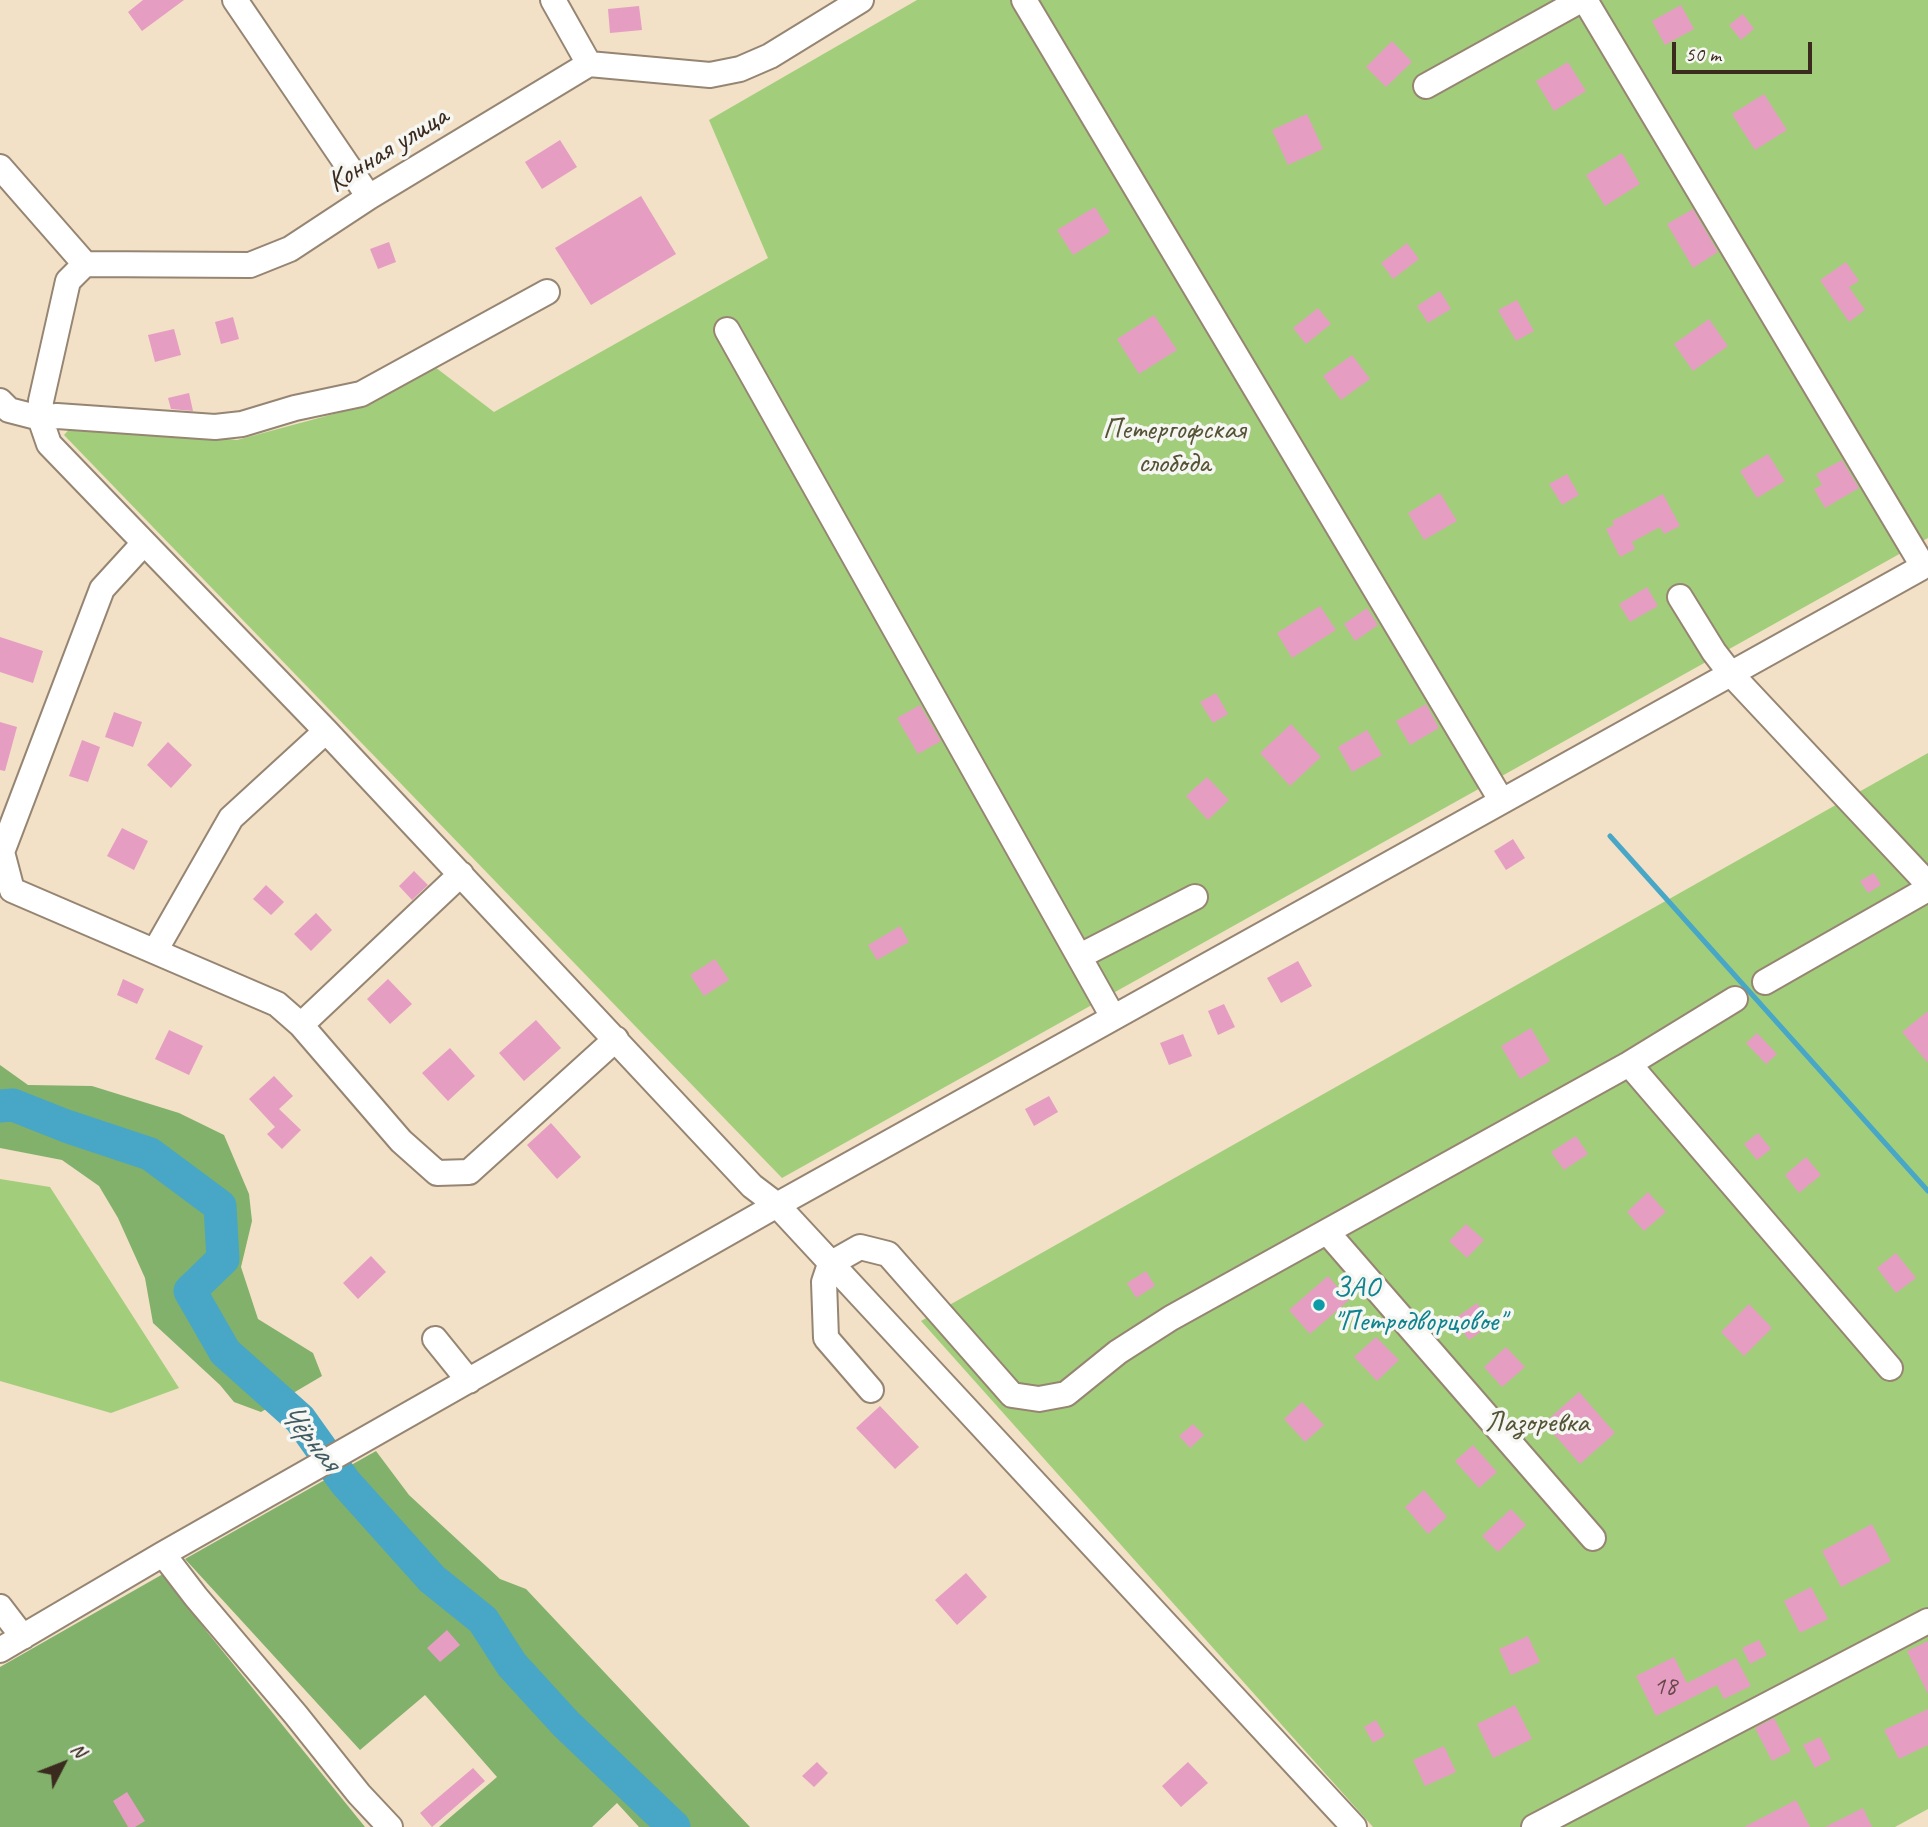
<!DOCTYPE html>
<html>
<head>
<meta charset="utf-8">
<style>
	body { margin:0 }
	#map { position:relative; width:1928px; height:1827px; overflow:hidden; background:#f2e0c7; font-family:Caveat,sans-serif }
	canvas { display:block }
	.north { position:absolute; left:28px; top:1729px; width:70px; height:70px; -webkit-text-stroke:5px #f6f6f2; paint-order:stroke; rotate:48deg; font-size:19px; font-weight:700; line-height:28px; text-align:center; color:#3b2a1e }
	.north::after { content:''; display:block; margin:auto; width:24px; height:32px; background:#3b2a1e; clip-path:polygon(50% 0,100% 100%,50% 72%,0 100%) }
	.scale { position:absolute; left:1672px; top:42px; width:140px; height:32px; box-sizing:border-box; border:4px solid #3b2a1e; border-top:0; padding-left:9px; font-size:21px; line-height:24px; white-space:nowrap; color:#3b2a1e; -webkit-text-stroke:5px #f6f6f2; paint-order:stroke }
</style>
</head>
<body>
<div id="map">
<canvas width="1928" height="1827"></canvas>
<div class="north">N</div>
<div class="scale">50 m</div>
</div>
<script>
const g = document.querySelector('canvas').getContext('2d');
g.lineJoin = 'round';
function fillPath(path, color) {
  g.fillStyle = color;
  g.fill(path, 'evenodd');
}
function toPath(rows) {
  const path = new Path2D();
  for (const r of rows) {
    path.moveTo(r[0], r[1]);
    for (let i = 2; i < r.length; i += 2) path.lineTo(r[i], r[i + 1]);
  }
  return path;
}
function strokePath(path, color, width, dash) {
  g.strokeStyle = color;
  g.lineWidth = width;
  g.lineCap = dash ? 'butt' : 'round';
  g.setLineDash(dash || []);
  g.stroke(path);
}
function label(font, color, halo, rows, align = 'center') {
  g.font = font + ' Caveat,sans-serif';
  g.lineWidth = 7;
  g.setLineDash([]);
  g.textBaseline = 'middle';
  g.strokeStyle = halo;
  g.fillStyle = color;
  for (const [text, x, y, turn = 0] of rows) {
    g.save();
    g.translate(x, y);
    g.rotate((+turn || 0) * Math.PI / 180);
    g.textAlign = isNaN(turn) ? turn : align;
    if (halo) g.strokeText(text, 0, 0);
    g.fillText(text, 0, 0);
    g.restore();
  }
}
const green = toPath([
	[917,0,1928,0,1928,538,782,1178,64,435,75,423,237,440,356,408,431,364,494,412,768,258,709,120],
	[1928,753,1928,1809,1895,1827,1373,1827,921,1321],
	[0,1179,50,1187,179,1388,111,1413,0,1381]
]);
const forest = toPath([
	[0,1065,28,1085,92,1086,179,1113,224,1135,249,1194,252,1221,241,1267,258,1319,313,1353,322,1376,261,1412,234,1402,220,1385,153,1323,145,1278,118,1218,99,1186,62,1160,0,1148],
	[376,1451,409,1495,500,1579,526,1589,750,1827,639,1827,617,1803,592,1827,439,1827,497,1777,425,1695,360,1750,185,1559],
	[163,1574,208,1633,365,1827,0,1827,0,1667]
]);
const stream = toPath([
	[1610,836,1928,1191]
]);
const river = toPath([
	[0,1106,13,1105,66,1126,150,1154,220,1206,223,1259,190,1291,225,1352,300,1419,345,1482,432,1579,483,1620,512,1665,566,1724,674,1827]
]);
const building = toPath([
	[143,0,184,0,142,31,128,12],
	[1681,5,1694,29,1665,45,1652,21],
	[639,6,642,30,610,33,608,9],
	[1743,14,1754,29,1741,40,1729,25],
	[1392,41,1412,62,1386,87,1366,67],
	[1568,62,1586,91,1554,111,1536,81],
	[1764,94,1787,130,1755,150,1732,114],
	[1307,114,1323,149,1288,165,1272,130],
	[560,140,577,167,542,189,525,162],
	[1622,153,1640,184,1605,206,1586,175],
	[641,196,676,254,591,305,555,248],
	[1095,207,1110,232,1073,255,1057,230],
	[1693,209,1718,252,1693,268,1667,224],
	[389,242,396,262,378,269,370,249],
	[1407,243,1419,259,1393,279,1381,263],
	[1846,262,1859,281,1849,287,1865,310,1849,322,1820,280],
	[1440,291,1451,309,1428,323,1417,306],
	[1517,300,1534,331,1516,341,1498,310],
	[1318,308,1331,324,1306,344,1293,328],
	[1154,315,1177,350,1139,374,1117,339],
	[233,317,239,339,221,344,215,322],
	[1709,319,1728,346,1693,371,1674,344],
	[174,329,181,355,155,362,148,335],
	[1352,355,1370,379,1341,400,1323,376],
	[189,393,193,411,171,409,168,398],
	[1768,454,1785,481,1757,498,1740,471],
	[1842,460,1859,488,1825,508,1814,489,1822,485,1816,474],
	[1567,474,1579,495,1562,505,1549,484],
	[1440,493,1457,521,1424,540,1408,513],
	[1663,494,1680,526,1664,534,1660,527,1632,542,1635,549,1620,557,1606,529,1614,525,1612,521],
	[1647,587,1658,606,1630,622,1619,604],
	[1320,606,1336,630,1292,658,1277,633],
	[1367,608,1378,625,1355,641,1344,624],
	[0,637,43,651,33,683,0,672],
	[1216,693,1228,714,1213,723,1200,702],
	[1426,704,1439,728,1410,745,1396,721],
	[920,705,941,741,918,754,897,718],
	[114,712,142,722,133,747,105,737],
	[0,722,17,727,5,771,0,770],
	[1291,724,1321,757,1290,786,1260,753],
	[1367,730,1382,755,1352,772,1338,747],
	[82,740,100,747,88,782,69,776],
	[168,742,192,765,171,788,147,765],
	[1207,777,1229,800,1208,820,1186,796],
	[122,828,148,841,134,870,107,856],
	[1513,839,1525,858,1506,870,1494,851],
	[414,871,428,885,412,900,399,886],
	[1874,873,1881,885,1868,893,1860,881],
	[266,885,284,902,271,915,253,899],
	[316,913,332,930,311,951,294,934],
	[900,926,909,942,877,960,868,945],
	[715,959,729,980,704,996,690,975],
	[1298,961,1312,986,1281,1003,1267,978],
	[123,979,144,989,137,1004,117,995],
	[388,979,412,1004,390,1024,367,999],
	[1224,1004,1235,1027,1218,1035,1208,1011],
	[1928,1011,1928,1063,1902,1032],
	[536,1020,561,1048,524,1081,499,1053],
	[1531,1028,1550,1061,1520,1079,1501,1046],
	[169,1030,203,1046,189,1075,155,1059],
	[1757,1033,1777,1054,1766,1064,1746,1043],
	[1183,1034,1192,1056,1169,1065,1160,1043],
	[450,1048,475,1076,448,1101,422,1073],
	[274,1076,293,1096,279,1109,301,1130,282,1149,267,1134,275,1127,249,1099],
	[1049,1096,1058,1112,1034,1126,1025,1109],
	[551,1123,581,1157,557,1179,527,1145],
	[1758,1133,1771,1149,1757,1160,1744,1144],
	[1576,1136,1588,1154,1564,1170,1551,1152],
	[1806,1157,1821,1175,1799,1193,1785,1175],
	[1648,1192,1666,1212,1644,1231,1627,1212],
	[1466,1224,1484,1240,1467,1258,1449,1241],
	[1896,1253,1916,1278,1896,1293,1877,1268],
	[371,1256,386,1272,358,1299,343,1283],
	[1146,1271,1155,1286,1136,1298,1127,1283],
	[1328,1276,1349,1300,1310,1334,1289,1310],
	[1477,1303,1492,1324,1469,1340,1454,1319],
	[1749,1304,1772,1328,1744,1356,1721,1332],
	[1376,1337,1399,1360,1377,1381,1354,1357],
	[1506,1347,1525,1367,1502,1387,1484,1367],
	[1579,1392,1615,1433,1580,1464,1544,1423],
	[1302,1402,1324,1425,1305,1442,1284,1419],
	[880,1406,919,1447,895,1469,856,1428],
	[1193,1424,1204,1435,1190,1448,1179,1436],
	[1473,1445,1497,1472,1479,1488,1455,1461],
	[1424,1490,1447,1517,1428,1534,1405,1507],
	[1511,1509,1526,1525,1498,1552,1482,1536],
	[1872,1524,1891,1561,1841,1587,1822,1551],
	[966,1573,987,1597,957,1625,935,1600],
	[1811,1587,1828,1619,1800,1633,1784,1601],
	[447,1630,460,1645,440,1662,427,1648],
	[1528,1636,1540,1662,1511,1675,1499,1649],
	[1759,1640,1767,1655,1750,1664,1742,1648],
	[1928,1641,1928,1694,1907,1651],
	[1674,1657,1687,1683,1736,1658,1751,1686,1724,1699,1717,1685,1656,1716,1636,1676],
	[1515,1705,1532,1739,1493,1758,1477,1724],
	[1928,1709,1928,1745,1899,1759,1884,1730],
	[1774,1718,1791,1751,1772,1761,1755,1728],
	[1376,1720,1385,1736,1373,1743,1364,1727],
	[1820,1737,1831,1759,1815,1768,1803,1745],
	[1444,1746,1456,1772,1425,1786,1413,1760],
	[817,1762,828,1773,814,1787,802,1776],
	[1188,1762,1208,1783,1181,1807,1162,1786],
	[473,1768,485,1781,432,1827,420,1813],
	[127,1792,145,1821,135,1827,128,1827,113,1801],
	[1796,1800,1810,1827,1744,1827],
	[1863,1808,1872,1827,1825,1827]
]);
const minor = toPath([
	[235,0,369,197],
	[553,0,589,64],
	[1024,0,1501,800],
	[1585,0,1923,566],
	[1426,86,1581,0],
	[0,167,85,264],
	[547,292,361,394,295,408,242,424,215,427,57,416,40,418,41,401,68,281,85,264,250,265,290,249,369,197,589,64,710,75,740,69,770,56,861,0],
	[727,330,1113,1017],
	[0,401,9,410,40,418,49,444,326,731,752,1186,777,1205,1354,1827],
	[144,543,102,589,2,852,12,890,277,1004,301,1025,401,1141,437,1173,469,1172,616,1039],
	[1680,597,1714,652,1731,674,1928,884],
	[155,951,231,818,326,731],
	[1080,956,1195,897],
	[1765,982,1928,889],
	[301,1025,461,874],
	[1629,1064,1890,1368],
	[1327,1232,1593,1538],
	[435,1339,469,1381],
	[871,1390,826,1338,824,1282,830,1264,860,1247,888,1254,1012,1395,1039,1399,1066,1394,1118,1352,1171,1318,1629,1064,1735,999],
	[163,1554,196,1597,296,1715,359,1794,390,1827],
	[0,1607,23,1637],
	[0,1650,163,1554,777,1205,1928,564],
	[1534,1827,1928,1621]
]);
const markers = [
	[1319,1305,7,"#0f9aa8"]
];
const numberNames = [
	["18",1665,1687]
];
const streetNames = [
	["Конная улица",388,150,-32]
];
const parkNames = [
	["Петергофская",1174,430],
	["слобода",1174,464],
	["Лазоревка",1537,1423]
];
const cultureNames = [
	["ЗАО",1333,1288],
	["\"Петродворцовое\"",1333,1322]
];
const waterNames = [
	["Чёрная",309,1437,51]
];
fillPath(green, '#a2ce7b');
fillPath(forest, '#81b16b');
strokePath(stream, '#48a6c7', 5);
strokePath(river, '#48a6c7', 33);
fillPath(building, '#e59dc2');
strokePath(minor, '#968572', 28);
strokePath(minor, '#fff', 24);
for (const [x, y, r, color] of markers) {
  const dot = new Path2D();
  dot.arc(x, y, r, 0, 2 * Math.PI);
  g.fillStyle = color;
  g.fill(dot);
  strokePath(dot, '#f6f6f2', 2.5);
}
label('26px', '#664747', null, numberNames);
label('30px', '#3b2a1e', '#f6f6f2', streetNames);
label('30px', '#555335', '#f6f6f2', parkNames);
label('30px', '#0d838f', '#f6f6f2', cultureNames, 'left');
label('italic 32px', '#405c62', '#f6f6f2', waterNames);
</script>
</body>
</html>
